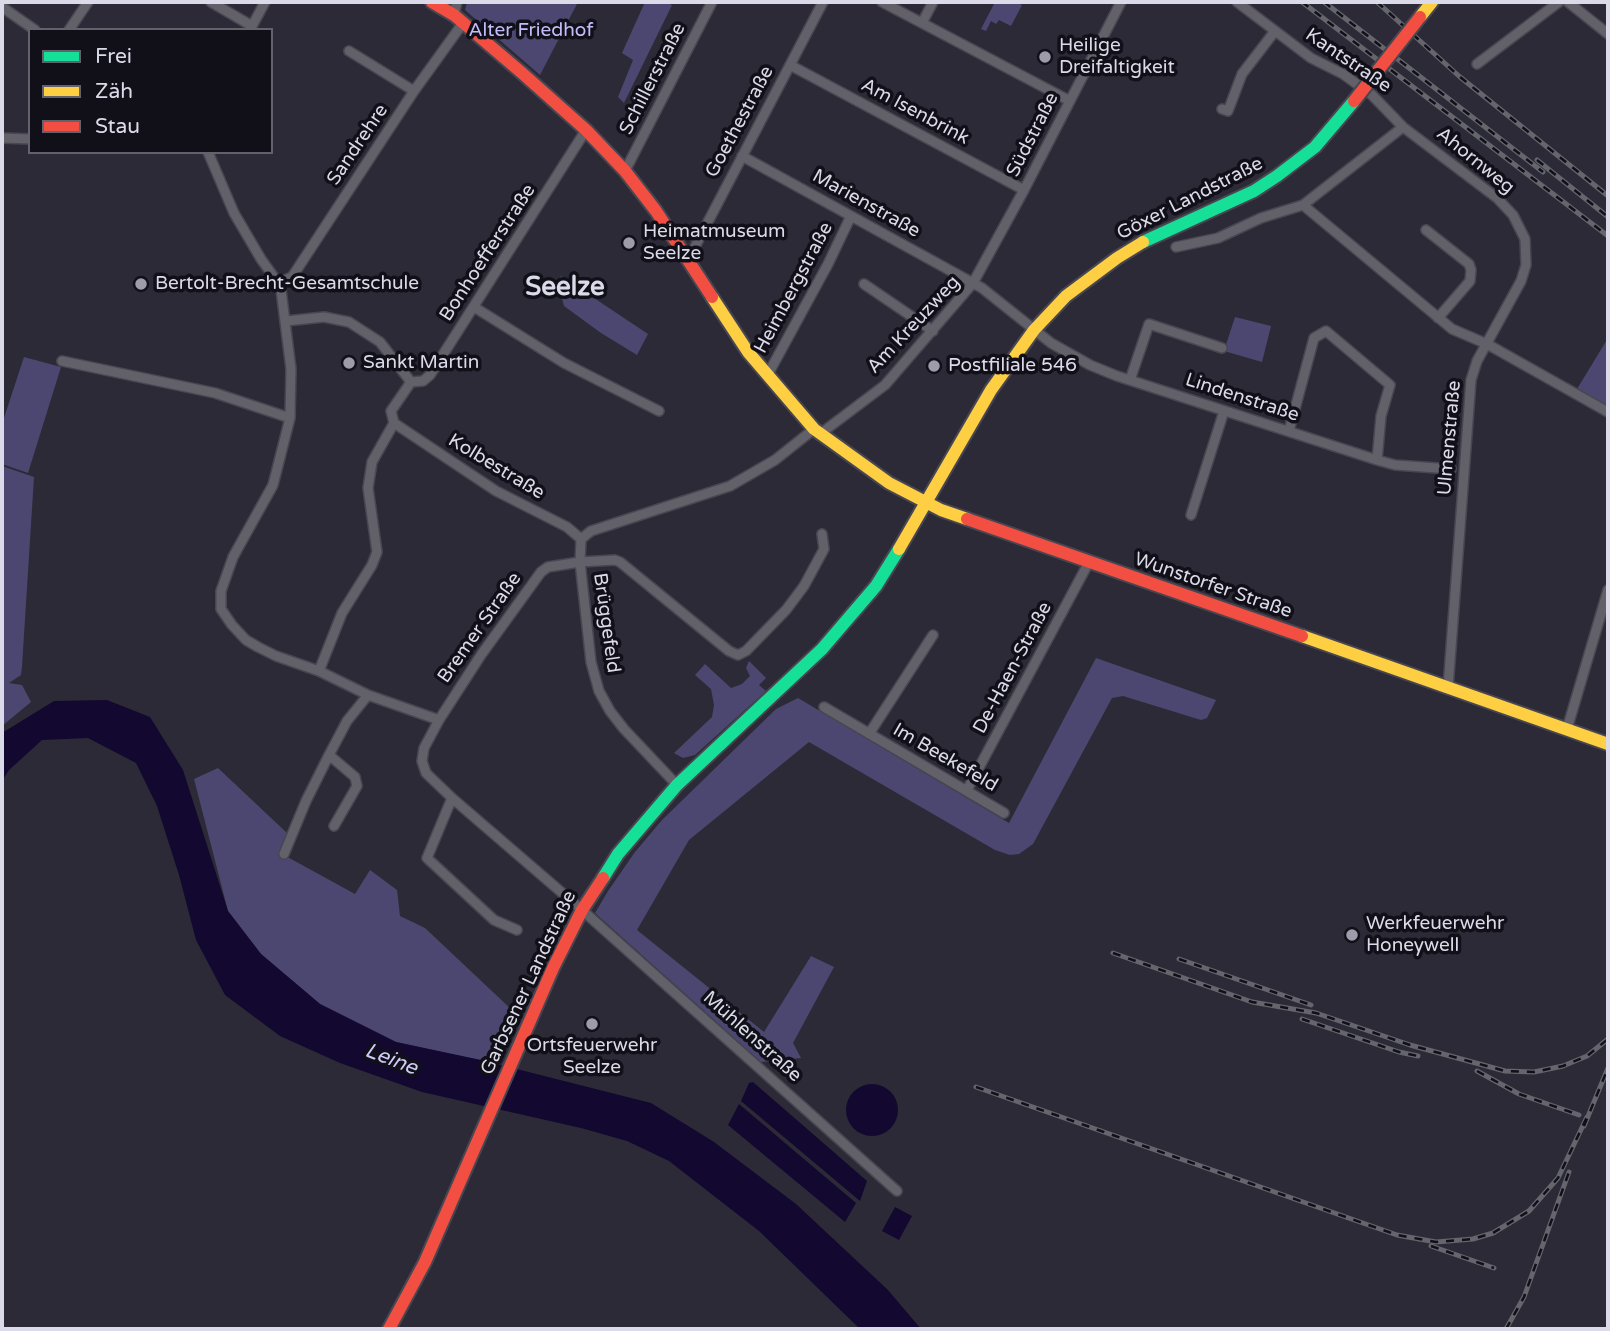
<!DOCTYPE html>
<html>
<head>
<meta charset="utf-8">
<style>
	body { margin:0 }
	#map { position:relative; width:1610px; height:1331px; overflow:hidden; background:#2c2a36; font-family:"Varela Round",sans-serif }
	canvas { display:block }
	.frame { position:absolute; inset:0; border:4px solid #dbdae8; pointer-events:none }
	.legend { position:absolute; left:28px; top:28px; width:245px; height:126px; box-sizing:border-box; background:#111019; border:2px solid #62616c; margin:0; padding:9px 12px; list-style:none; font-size:21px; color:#dbdae8 }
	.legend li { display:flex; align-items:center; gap:14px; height:35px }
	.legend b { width:35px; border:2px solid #62616c }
</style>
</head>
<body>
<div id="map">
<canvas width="1610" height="1331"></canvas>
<div class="frame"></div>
<ul class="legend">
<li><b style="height:9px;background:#16e098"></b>Frei</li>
<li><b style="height:9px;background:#ffcf43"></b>Zäh</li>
<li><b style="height:9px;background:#f24e42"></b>Stau</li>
</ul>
</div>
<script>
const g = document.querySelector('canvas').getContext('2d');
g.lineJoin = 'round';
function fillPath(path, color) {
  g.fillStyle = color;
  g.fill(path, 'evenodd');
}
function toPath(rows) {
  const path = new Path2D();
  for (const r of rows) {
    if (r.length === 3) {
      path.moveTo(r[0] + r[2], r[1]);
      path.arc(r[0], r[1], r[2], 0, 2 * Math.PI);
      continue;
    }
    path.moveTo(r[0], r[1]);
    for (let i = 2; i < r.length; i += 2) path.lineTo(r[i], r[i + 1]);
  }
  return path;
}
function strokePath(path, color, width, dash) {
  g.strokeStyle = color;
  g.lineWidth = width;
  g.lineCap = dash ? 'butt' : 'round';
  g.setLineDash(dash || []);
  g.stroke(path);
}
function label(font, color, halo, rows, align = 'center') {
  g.font = font + ' "Varela Round",sans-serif';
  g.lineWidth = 7;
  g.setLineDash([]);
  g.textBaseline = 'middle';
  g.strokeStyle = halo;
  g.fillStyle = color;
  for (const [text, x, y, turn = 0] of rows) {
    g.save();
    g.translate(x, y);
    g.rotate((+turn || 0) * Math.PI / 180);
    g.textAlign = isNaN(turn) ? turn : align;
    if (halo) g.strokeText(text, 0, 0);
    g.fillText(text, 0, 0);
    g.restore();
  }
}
const green = toPath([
	[467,2,578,2,540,75,465,10],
	[645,2,665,2,672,5,624,103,618,97,633,60,622,53],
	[995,2,1015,2,1022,5,1011,26,999,20,996,24,991,21,986,31,981,29],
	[561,276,648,334,637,355,601,333,564,306,562,298,552,290],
	[1235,317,1271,326,1262,362,1224,351],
	[1608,338,1608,409,1577,389],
	[24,357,61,367,28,473,2,464,2,424],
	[2,466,34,477,22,666,21,675,9,683,22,685,31,702,2,726],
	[1096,658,1216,700,1207,718,1201,720,1123,696,1112,698,1033,844,1019,854,1010,855,995,850,809,742,689,840,637,930,764,1032,811,956,834,967,793,1043,801,1058,761,1062,595,913,608,891,635,852,662,820,776,709,798,698,1009,823],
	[749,661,766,678,759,685,766,691,695,755,683,758,674,753,712,717,714,705,711,689,695,675,705,664,731,688,742,684,750,676,746,668],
	[218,768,287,833,282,854,355,894,370,870,397,890,400,916,425,928,512,1010,487,1062,396,1042,320,1004,261,954,228,911,194,779]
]);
const water = toPath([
	[107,700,150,717,183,770,228,911,261,954,320,1004,396,1042,481,1060,651,1103,714,1142,796,1204,888,1290,921,1329,860,1329,759,1231,669,1161,627,1141,581,1128,422,1092,340,1063,280,1036,225,995,196,940,179,875,157,806,136,763,88,738,42,740,9,770,2,781,2,733,54,701],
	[753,1082,867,1181,860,1201,741,1101,749,1083],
	[872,1110,26],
	[739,1104,856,1203,845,1222,728,1125],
	[895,1207,912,1216,899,1240,882,1231]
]);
const street = toPath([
	[211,2,252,26],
	[882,2,1070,101],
	[1237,2,1311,58,1343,74,1372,95,1403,127,1497,198,1513,215,1525,239,1526,265,1521,281,1477,361,1471,380,1448,688],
	[1568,2,1608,34],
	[2,7,35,30],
	[454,15,457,2],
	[922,23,933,2],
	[69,30,88,2],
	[250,30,265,2],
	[349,51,414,91],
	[1477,64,1559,2],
	[790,65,1024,190],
	[1222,109,1228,111,1242,74,1275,31],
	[2,138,30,139],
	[208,152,234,213,261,259,276,280,280,282],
	[742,156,982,288,1051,343,1090,365,1117,376,1377,460,1395,465,1451,469],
	[625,171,712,2],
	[1303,205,1452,329,1487,344,1608,412],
	[1426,230,1469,264,1471,270,1470,281,1438,318],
	[1176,247,1218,238,1261,218,1303,205,1403,127],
	[688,260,823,2],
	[280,282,291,369,290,418,273,485,233,557,221,591,221,609,232,625,246,640,258,647,276,656,319,671,368,695,439,720],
	[280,282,292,277,414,91,463,23],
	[864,284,933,331],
	[474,307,564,363,659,411],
	[286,321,324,317,349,322,380,342,411,382],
	[62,361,215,393,290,418],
	[767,376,828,264,851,216],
	[1130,380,1149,324,1222,348],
	[411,382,423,381,430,375,586,130],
	[394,423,496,491,567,527,581,539],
	[814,429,775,460,730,486,591,531,581,539,580,562,548,567,541,572,481,655,439,720,424,748,422,761,426,773,452,798,582,910,897,1191],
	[1289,431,1314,338,1326,331,1390,385,1381,416,1377,460],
	[820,434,885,385,973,283,1024,190,1121,2],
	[1191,515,1224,411],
	[319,671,342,613,372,565,377,552,368,488,372,462,394,423,391,411,411,382],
	[824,707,1004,813],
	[1567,729,1608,590],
	[869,734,933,635],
	[329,755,355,777,357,786,334,826],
	[677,785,624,729,610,711,599,691,591,662,580,562,615,560,620,562,729,651,738,655,746,651,786,610,804,586,824,549,822,534],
	[967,790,1089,562],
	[452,798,427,858,494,920,517,930],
	[284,854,306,801,329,755,347,721,368,695]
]);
const fast = toPath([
	[1143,242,1254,191,1277,176,1315,147,1354,101],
	[603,878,618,854,677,785,822,649,876,586,899,549]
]);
const slow = toPath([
	[1420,17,1432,2],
	[712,297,748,352,814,429,889,483,941,510,967,519],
	[899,549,991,390,1034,330,1066,296,1117,258,1143,242],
	[1302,636,1608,744]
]);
const jam = toPath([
	[432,2,454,15,522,73,586,130,625,171,656,211,712,297],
	[967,519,1302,636],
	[389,1329,425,1262,553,968,582,910,603,878]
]);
const rail = toPath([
	[1302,2,1608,236],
	[1324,2,1543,172],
	[1377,2,1460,77,1608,196],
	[1537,160,1608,217],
	[1113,953,1252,1002,1316,1013,1410,1045,1505,1071,1534,1072,1563,1066,1587,1056,1608,1039],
	[1179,959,1311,1005],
	[1302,1019,1399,1052,1418,1056],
	[1477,1071,1519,1094,1579,1115],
	[976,1087,1397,1235,1436,1242,1473,1239,1493,1233,1529,1211,1558,1178,1587,1117],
	[1584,1126,1608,1068],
	[1431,1246,1494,1268],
	[1506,1329,1524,1297,1569,1172]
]);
const jamBridge = toPath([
	[1354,101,1420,17]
]);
const markers = [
	[1045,57,7,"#9e9caa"],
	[629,243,7,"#9e9caa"],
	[141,284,7,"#9e9caa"],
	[349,363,7,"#9e9caa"],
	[934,366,7,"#9e9caa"],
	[1352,935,7,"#9e9caa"],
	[592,1024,7,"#9e9caa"]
];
const parkNames = [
	["Alter Friedhof",531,31]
];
const poiNames = [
	["Heilige",1059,46],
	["Dreifaltigkeit",1059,68],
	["Heimatmuseum",643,232],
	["Seelze",643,254],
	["Bertolt-Brecht-Gesamtschule",155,284],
	["Sankt Martin",363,363],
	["Postfiliale 546",948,366],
	["Werkfeuerwehr",1366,924],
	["Honeywell",1366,946],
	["Ortsfeuerwehr",592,1046,"center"],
	["Seelze",592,1068,"center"]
];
const streetNames = [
	["Kantstraße",1348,61,34],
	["Schillerstraße",653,79,-63],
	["Am Isenbrink",915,112,28],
	["Goethestraße",740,122,-62],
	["Südstraße",1033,135,-63],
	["Sandrehre",358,145,-56],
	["Ahornweg",1475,161,39],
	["Göxer Landstraße",1190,199,-27],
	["Marienstraße",866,204,29],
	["Bonhoefferstraße",488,253,-57],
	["Heimbergstraße",794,288,-62],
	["Am Kreuzweg",914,325,-47],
	["Lindenstraße",1242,398,18],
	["Ulmenstraße",1450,438,-85],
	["Kolbestraße",496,467,31],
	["Wunstorfer Straße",1213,586,19],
	["Brüggefeld",606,623,82],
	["Bremer Straße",480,628,-55],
	["De-Haen-Straße",1013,668,-62],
	["Im Beekefeld",945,758,30],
	["Garbsener Landstraße",529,983,-65],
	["Mühlenstraße",752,1037,42]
];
const waterNames = [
	["Leine",391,1060,21]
];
const districtNames = [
	["Seelze",565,288]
];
fillPath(green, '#4c4770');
fillPath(water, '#130830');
strokePath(street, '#484751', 12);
strokePath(fast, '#484751', 16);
strokePath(slow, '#484751', 16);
strokePath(jam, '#484751', 16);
strokePath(street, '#626069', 9);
strokePath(fast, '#16e098', 12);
strokePath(slow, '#ffcf43', 12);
strokePath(jam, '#f24e42', 12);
strokePath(rail, '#65656d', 5);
strokePath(rail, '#111019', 2.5, [8]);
strokePath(jamBridge, '#484751', 16, []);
strokePath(jamBridge, '#f24e42', 12);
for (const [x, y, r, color] of markers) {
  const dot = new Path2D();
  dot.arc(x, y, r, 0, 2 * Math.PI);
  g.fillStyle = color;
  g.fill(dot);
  strokePath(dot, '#111019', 2.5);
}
label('19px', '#c2bcfa', '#111019', parkNames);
label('19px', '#dbdae8', '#111019', poiNames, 'left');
label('19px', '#dbdae8', '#111019', streetNames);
label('italic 21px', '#cecaf9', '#111019', waterNames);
label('bold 26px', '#dbdae8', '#111019', districtNames);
</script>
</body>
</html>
